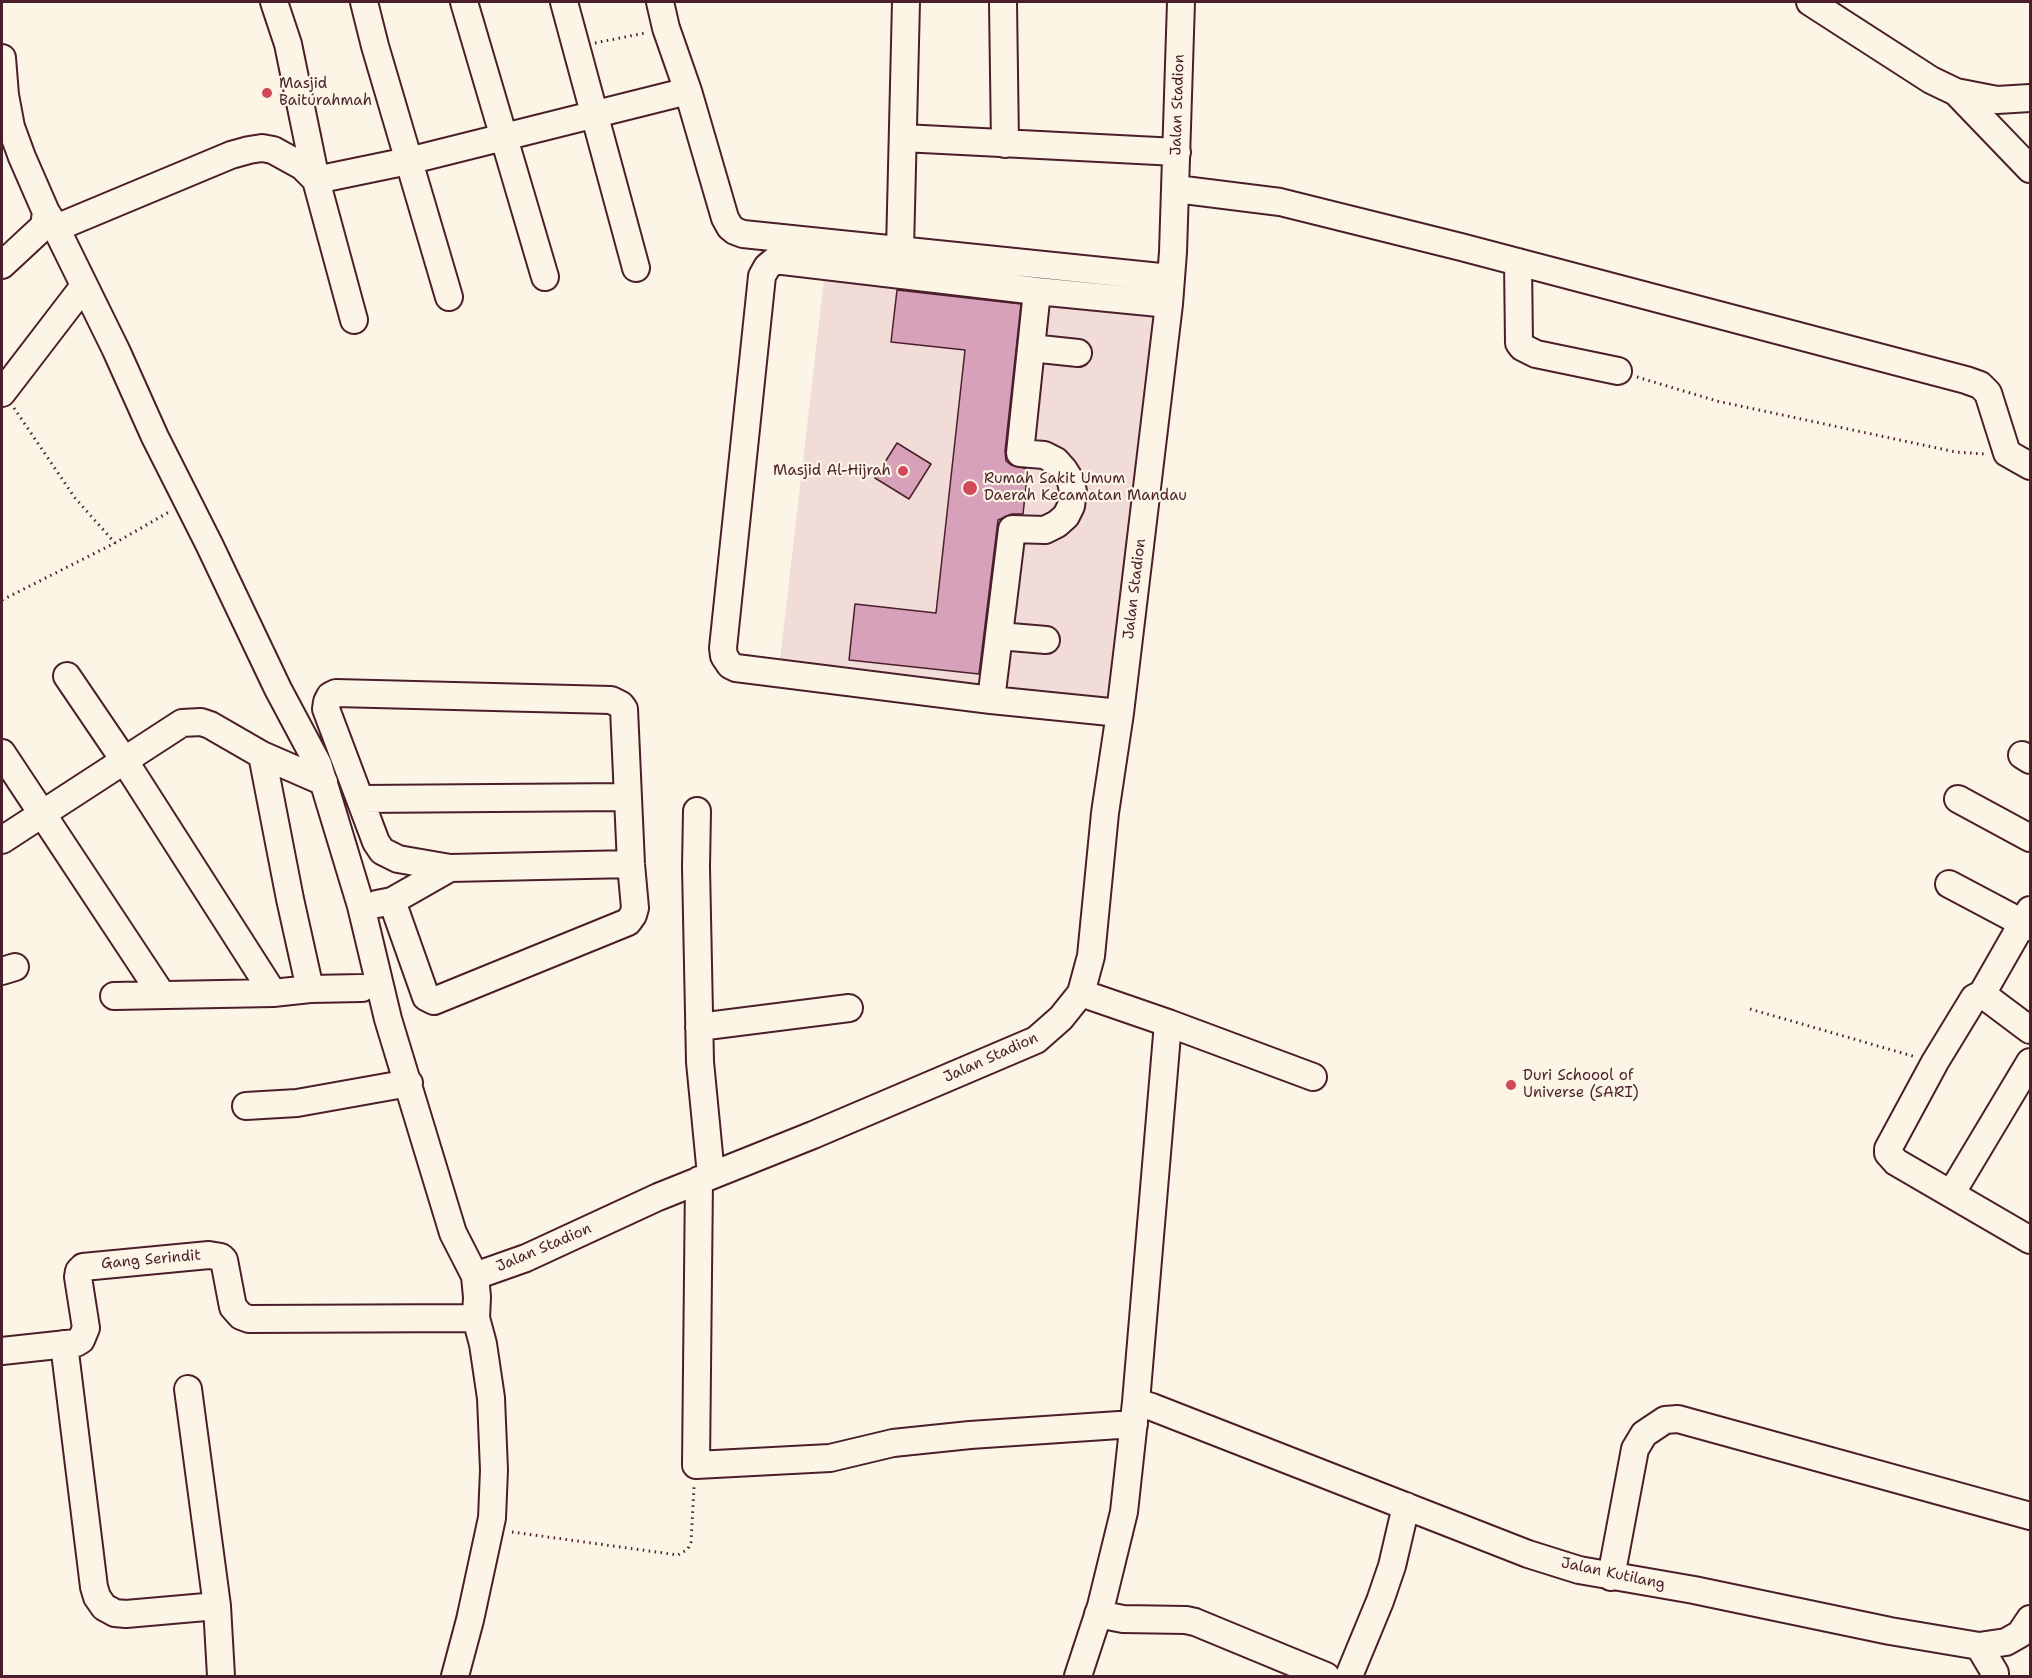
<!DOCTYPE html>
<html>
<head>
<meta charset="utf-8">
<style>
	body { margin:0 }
	#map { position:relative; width:2032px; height:1678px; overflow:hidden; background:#fcf5e5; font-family:"Shantell Sans",sans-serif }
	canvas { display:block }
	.frame { position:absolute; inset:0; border:3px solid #4a1f2b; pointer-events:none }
</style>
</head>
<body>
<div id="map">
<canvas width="2032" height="1678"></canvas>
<div class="frame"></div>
</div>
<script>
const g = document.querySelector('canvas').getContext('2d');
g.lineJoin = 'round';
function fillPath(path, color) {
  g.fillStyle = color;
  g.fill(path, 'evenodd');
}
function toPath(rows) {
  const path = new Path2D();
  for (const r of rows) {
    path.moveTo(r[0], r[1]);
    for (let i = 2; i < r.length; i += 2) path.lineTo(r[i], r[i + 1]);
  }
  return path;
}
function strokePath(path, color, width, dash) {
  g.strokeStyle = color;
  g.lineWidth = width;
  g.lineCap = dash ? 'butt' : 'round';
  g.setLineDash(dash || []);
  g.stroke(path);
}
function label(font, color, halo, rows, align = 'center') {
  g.font = font + ' "Shantell Sans",sans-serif';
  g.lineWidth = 4.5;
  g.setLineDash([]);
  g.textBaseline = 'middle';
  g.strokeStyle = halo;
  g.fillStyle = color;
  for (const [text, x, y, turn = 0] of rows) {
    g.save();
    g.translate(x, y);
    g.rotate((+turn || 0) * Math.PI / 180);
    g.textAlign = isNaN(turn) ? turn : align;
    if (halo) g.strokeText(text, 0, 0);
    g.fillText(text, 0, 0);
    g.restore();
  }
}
const built = toPath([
	[825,271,1160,309,1114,706,779,668]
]);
const building = toPath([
	[897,290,1021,304,1005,451,1006,461,1011,465,1028,469,1023,514,1012,514,998,520,979,674,849,660,855,604,936,613,965,350,891,342,897,290],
	[897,443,931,464,909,499,875,478,897,443]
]);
const path = toPath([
	[595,43,645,33],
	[1637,377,1717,401,1956,452,1984,454],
	[14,408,75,498,115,543],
	[2,600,115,543,169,512],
	[1750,1009,1916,1057],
	[512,1532,678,1555,688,1549,691,1542,694,1487]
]);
const minor = toPath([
	[274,2,288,44,316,180,354,320],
	[364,2,375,46,449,297],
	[464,2,545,277],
	[564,2,636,268],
	[660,2,666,28,688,91,725,218,730,227,735,231,743,234,1170,278],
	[1003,2,1005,144],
	[1810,2,1931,80,1956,92,1997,100,2030,98],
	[2,58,5,95,11,127,22,157,46,212,56,228,116,350,155,437,209,544,278,689,318,764,361,906,388,1019,453,1233,475,1276],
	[1956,92,2030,169],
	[903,138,1177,152],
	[316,180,408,161,688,91],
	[1176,189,1280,202,1461,247,1966,380,1980,385,1988,393,2007,453,2030,466],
	[56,228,231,155,249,150,262,148,273,150,302,166,316,180],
	[900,250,906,2],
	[1518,262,1519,343,1522,347,1536,354,1618,371],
	[2,265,44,226,46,212],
	[1031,348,1078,353],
	[2,393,84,286],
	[999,636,1046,640],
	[67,676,124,760,273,993],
	[991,700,736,668,730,665,724,656,723,648,762,276,767,267,774,261,783,261,1037,291],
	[1120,713,991,700,1012,529,1045,530,1057,524,1066,516,1071,506,1073,492,1071,481,1064,470,1056,461,1044,455,1020,453,1037,291,1169,304],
	[2,753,162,995],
	[2022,755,2030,760],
	[361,799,628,797],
	[1958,799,2030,838],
	[697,811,696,867,700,1062,711,1175],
	[2,840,182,723,201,722,210,725,262,755,324,782],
	[1949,884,2030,927],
	[392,901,426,997,434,1001,628,922,633,915,635,908,631,864,624,709,621,705,611,700,336,693,330,696,327,702,326,709,376,842,382,851,398,859,450,868],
	[377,904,392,901,450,868,631,864],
	[2,971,15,967],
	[310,989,362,988],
	[1081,993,1168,1023,1313,1077],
	[1982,994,2030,910],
	[114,996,273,993,310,989,290,899,262,755],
	[699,1027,849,1008],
	[2030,1030,1982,994,1974,998,1935,1062,1888,1149,1888,1153,1896,1162,2030,1240],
	[246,1106,297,1103,409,1083],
	[699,1180,696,1465,830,1458,893,1443,970,1435,1134,1424],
	[1951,1194,2030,1062],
	[64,1344,94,1587,97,1597,104,1607,115,1613,126,1614,217,1606,221,1676],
	[2,1351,76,1343,81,1340,86,1328,78,1277,79,1271,83,1267,209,1255,221,1257,224,1260,233,1307,241,1316,249,1319,476,1318],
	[188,1389,217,1606],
	[1136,1402,1152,1407,1528,1554,1579,1570,1694,1590,1890,1631,1979,1646,2006,1642,2020,1634,2030,1619],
	[1611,1577,1635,1449,1644,1434,1665,1420,1678,1419,2030,1516],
	[1098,1614,1123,1619,1186,1620,1195,1622,1326,1676],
	[1979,1646,1995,1673,1995,1676],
	[455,1676,470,1620,492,1518,494,1470,491,1398,483,1344,476,1318,477,1297,475,1276,526,1258,658,1197,813,1135,1036,1040,1061,1018,1081,993,1091,956,1105,813,1120,713,1169,304,1173,252,1181,2],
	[1078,1676,1101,1606,1124,1512,1136,1402,1168,1023],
	[1349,1676,1380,1601,1392,1566,1406,1506]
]);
const markers = [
	[267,93,6,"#d1495b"],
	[903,471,6,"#d1495b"],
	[970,488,8,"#d1495b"],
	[1511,1085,6,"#d1495b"]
];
const poiNames = [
	["Masjid",279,84],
	["Baiturahmah",279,101],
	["Masjid Al-Hijrah",891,471,"right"],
	["Rumah Sakit Umum",984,479],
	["Daerah Kecamatan Mandau",984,496],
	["Duri Schoool of",1523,1076],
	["Universe (SARI)",1523,1093]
];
const streetNames = [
	["Jalan Stadion",1178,105,-88],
	["Jalan Stadion",1135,589,-83],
	["Jalan Stadion",991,1058,-24],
	["Jalan Stadion",544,1248,-23],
	["Gang Serindit",151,1260,-5],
	["Jalan Kutilang",1613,1574,12]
];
fillPath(built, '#f1dcd8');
fillPath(building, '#d6a1b9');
strokePath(building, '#4a1f2b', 1.5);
strokePath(minor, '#4a1f2b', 30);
strokePath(path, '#4a1f2b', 3, [1.5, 4.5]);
strokePath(minor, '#fcf5e5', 26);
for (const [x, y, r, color] of markers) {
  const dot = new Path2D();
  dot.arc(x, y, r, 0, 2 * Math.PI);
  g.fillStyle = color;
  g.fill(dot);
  strokePath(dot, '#fcf5e5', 2);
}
label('15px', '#4a1f2b', '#fcf5e5', poiNames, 'left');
label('15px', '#4a1f2b', '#fcf5e5', streetNames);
</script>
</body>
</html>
